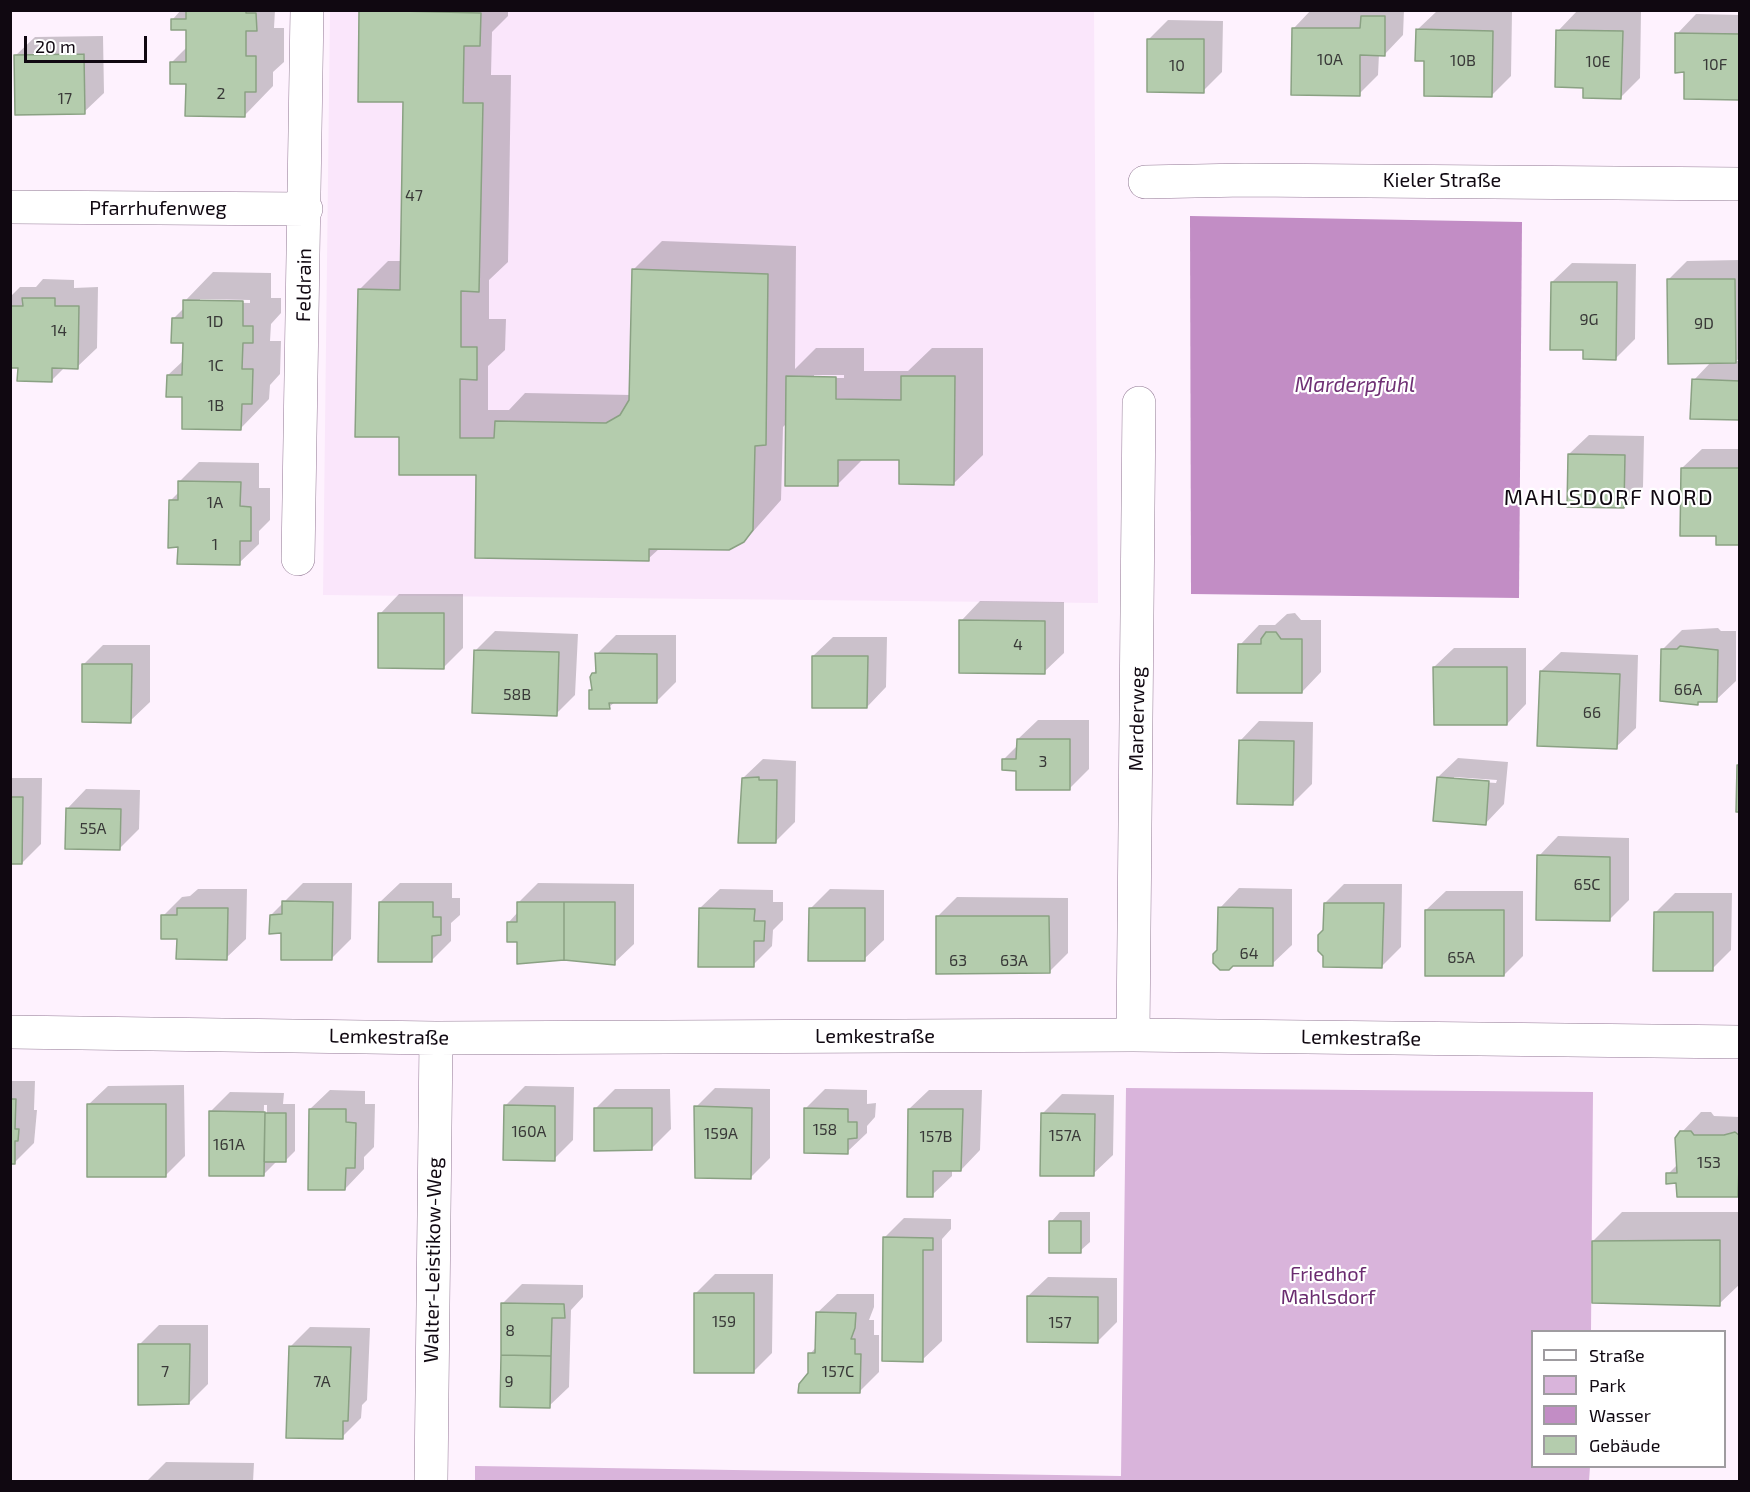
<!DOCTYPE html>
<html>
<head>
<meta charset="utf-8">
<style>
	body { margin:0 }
	#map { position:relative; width:1750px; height:1492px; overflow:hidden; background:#fef2fe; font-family:"Exo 2",sans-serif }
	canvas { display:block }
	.frame { position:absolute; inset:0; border:12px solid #100811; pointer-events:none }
	.legend { position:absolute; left:1531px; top:1330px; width:195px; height:138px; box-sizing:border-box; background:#fff; border:2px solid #9f9ca0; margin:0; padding:8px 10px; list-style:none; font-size:18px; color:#100811 }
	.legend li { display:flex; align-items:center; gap:12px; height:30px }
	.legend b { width:30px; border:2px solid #9f9ca0 }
	.scale { position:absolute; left:24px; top:36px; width:123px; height:27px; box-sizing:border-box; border:3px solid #100811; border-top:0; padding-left:8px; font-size:18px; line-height:21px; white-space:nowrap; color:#100811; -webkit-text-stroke:4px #fff; paint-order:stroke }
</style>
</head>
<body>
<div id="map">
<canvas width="1750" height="1492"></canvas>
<div class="frame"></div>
<ul class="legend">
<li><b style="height:8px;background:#fff"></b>Straße</li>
<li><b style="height:16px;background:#d9b4db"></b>Park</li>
<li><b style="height:16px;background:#c28dc5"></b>Wasser</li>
<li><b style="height:16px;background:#b4ccad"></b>Gebäude</li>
</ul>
<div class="scale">20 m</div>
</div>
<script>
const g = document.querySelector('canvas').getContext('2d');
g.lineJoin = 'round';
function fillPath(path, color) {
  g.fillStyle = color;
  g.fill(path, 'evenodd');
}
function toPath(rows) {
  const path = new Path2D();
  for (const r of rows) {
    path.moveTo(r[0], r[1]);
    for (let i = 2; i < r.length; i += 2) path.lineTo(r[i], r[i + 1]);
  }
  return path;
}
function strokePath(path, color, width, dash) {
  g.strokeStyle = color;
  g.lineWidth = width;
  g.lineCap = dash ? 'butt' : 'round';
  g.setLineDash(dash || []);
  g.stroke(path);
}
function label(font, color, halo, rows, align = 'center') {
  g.font = font + ' "Exo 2",sans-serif';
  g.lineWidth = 4.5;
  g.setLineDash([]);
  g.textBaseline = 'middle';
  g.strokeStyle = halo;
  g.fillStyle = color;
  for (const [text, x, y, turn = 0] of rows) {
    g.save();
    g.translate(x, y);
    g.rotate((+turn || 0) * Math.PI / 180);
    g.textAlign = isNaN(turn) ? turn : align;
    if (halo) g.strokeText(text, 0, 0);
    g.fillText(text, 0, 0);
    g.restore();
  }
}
const built = toPath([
	[330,11,1094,11,1098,603,323,595]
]);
const green = toPath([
	[1126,1088,1593,1092,1591,1331,1532,1332,1532,1466,1590,1467,1589,1481,475,1481,475,1466,1121,1476]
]);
const water = toPath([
	[1190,216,1522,222,1519,598,1191,594]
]);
const shadow = toPath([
	[181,10,275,10,274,28,284,28,284,62,273,72,273,86,245,115,172,62,187,47,188,28,173,19],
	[361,10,508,10,508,16,492,32,491,75,511,75,508,262,489,280,489,319,506,319,505,350,488,366,488,410,509,410,525,393,631,395,633,270,662,241,796,246,795,369,816,348,864,348,864,371,908,371,932,348,983,348,983,455,954,483,900,459,863,459,837,485,787,423,783,427,781,500,750,535,736,546,660,548,648,559,400,436,359,290,388,261,402,261,405,101],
	[814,375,844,375,844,378,814,378],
	[1311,10,1404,10,1403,35,1384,55,1379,54,1378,75,1359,94,1294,28],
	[1437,11,1512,12,1511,76,1492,95,1417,30],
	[1577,11,1641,12,1640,78,1621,97,1558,31],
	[1696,14,1740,15,1740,99,1686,71,1677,34],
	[1168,20,1223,21,1222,72,1203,91,1149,39],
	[103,36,104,93,84,112,15,56,35,37],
	[1740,260,1740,358,1736,361,1740,361,1740,419,1694,380,1711,362,1668,280,1687,261],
	[1572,263,1636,264,1635,339,1616,358,1585,349,1552,282],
	[213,272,271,273,271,298,281,298,281,313,271,324,270,341,281,341,280,374,270,385,269,399,241,428,184,395,168,375,184,360,184,342,173,319,184,308,185,301],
	[200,299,250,300,250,303,200,302],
	[43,279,74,280,74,288,98,287,97,348,77,367,65,367,51,381,19,367,10,367,10,297,20,287,36,287],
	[1589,435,1644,436,1643,487,1623,506,1569,454],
	[1702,449,1740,449,1740,544,1717,534,1682,468],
	[199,462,259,463,259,488,270,488,270,520,259,531,259,544,239,563,179,546,171,500,180,491,180,481],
	[399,594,463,594,463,648,444,667,380,614],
	[980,601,1064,602,1064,653,1044,672,961,621],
	[1295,613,1301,620,1321,620,1321,672,1302,692,1240,645,1259,625,1275,625,1287,614],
	[1718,628,1721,631,1736,631,1736,681,1716,700,1700,700,1697,703,1662,650,1682,630],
	[495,631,578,634,575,695,556,714,476,650],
	[616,635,676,635,676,682,656,702,615,702,609,707,593,673,597,670,597,654],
	[833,637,887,637,886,687,867,707,813,656],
	[103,645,150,645,150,702,130,721,84,664],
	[1454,648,1526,648,1526,704,1507,724,1434,667],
	[1561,652,1638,655,1636,728,1616,747,1541,671],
	[1038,720,1089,720,1089,769,1069,789,1018,769,1004,759,1018,745,1018,739],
	[1259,721,1313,722,1312,784,1293,803,1240,741],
	[1458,758,1508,762,1504,804,1485,824,1438,777],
	[1454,777,1497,780,1496,783,1454,780],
	[763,759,796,761,795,822,776,841,743,778],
	[10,778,42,778,41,844,22,863,10,863],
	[86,789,140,790,139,829,120,848,67,809],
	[1558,836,1629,838,1629,900,1609,920,1539,856],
	[303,883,352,883,351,939,331,959,283,932,271,915],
	[400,883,452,883,452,898,460,898,460,915,451,923,451,941,431,961,380,902],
	[538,883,634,884,634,944,614,963,545,959,542,962,519,962,519,940,508,923,518,912,518,903],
	[1344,884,1402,884,1401,947,1382,966,1325,931,1325,903],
	[1239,888,1292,889,1292,945,1272,964,1233,964,1219,950,1220,908],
	[198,889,247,889,246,939,226,958,179,938,163,916,182,897,190,896],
	[720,889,773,890,773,902,783,902,783,920,773,930,772,946,753,965,700,908],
	[830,889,884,890,884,940,864,959,810,909],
	[1446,891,1523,891,1523,956,1504,975,1426,910],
	[1675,893,1732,893,1731,950,1712,969,1656,912],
	[957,897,1068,898,1068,953,1049,972,937,917],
	[10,1081,35,1081,34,1110,37,1110,34,1143,14,1163,10,1163],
	[184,1085,185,1156,165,1176,88,1105,108,1086],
	[525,1086,574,1087,573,1140,554,1159,505,1106],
	[715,1088,770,1089,770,1158,751,1177,696,1107],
	[615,1089,670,1089,671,1129,651,1149,595,1109],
	[825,1089,867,1090,867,1104,876,1103,875,1117,867,1126,867,1133,847,1152,805,1109],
	[330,1090,365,1091,365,1104,375,1104,374,1147,364,1157,364,1169,345,1189,310,1109],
	[929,1090,982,1090,980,1150,961,1170,952,1170,952,1176,932,1195,909,1109],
	[230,1092,284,1093,283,1104,295,1104,295,1151,285,1161,277,1161,263,1175,211,1111],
	[264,1105,267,1105,266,1157,263,1157],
	[1062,1094,1114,1095,1113,1155,1093,1174,1042,1114],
	[1701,1112,1711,1112,1714,1116,1740,1117,1740,1193,1737,1196,1678,1182,1668,1174,1678,1164,1682,1132],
	[1060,1212,1090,1212,1090,1242,1080,1251,1051,1222],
	[1622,1212,1740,1212,1740,1284,1719,1304,1593,1241],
	[904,1218,951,1219,951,1229,942,1239,942,1341,922,1360,885,1237],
	[715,1274,773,1274,772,1353,753,1372,696,1293],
	[1048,1277,1117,1278,1117,1322,1097,1342,1028,1296],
	[522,1284,583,1285,583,1297,571,1310,569,1387,549,1406,503,1303],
	[837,1294,874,1294,874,1307,869,1320,874,1320,874,1335,879,1335,879,1372,859,1392,810,1374,810,1354,817,1346,817,1313],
	[159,1325,208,1325,208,1384,189,1403,139,1345],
	[310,1327,370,1328,367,1400,362,1405,361,1418,342,1437,291,1346],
	[166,1462,254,1463,253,1482,146,1482]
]);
const building = toPath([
	[186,10,246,10,246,13,256,13,257,31,246,31,246,56,256,56,256,92,245,92,245,117,185,116,186,84,170,84,170,62,186,62,186,30,171,30,171,19,186,19,186,10],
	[359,10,481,13,480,46,464,46,463,103,483,103,479,292,461,291,461,347,477,347,477,380,460,379,460,438,494,438,495,421,606,423,620,415,629,400,632,269,768,274,766,445,755,446,753,530,744,542,729,550,649,549,649,561,475,558,476,475,399,475,399,437,355,437,358,289,400,290,403,102,358,102,359,10],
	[1361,16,1385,16,1385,56,1360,55,1360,96,1291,95,1292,28,1360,28,1361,16],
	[1416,29,1493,31,1492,97,1424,96,1424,61,1415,61,1416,29],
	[1556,30,1623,31,1621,99,1583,98,1583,88,1555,87,1556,30],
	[1675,33,1740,34,1740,100,1684,99,1684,72,1675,73,1675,33],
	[1147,39,1204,39,1204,93,1147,92,1147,39],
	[84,54,85,114,15,115,14,55,84,54],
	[1667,279,1735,279,1736,363,1668,364,1667,279],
	[1551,282,1617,282,1616,360,1583,359,1583,350,1550,350,1551,282],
	[22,298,55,298,55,306,79,306,78,369,52,368,52,382,17,381,18,368,10,368,10,306,23,306,22,298],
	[183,300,243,301,243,326,253,326,253,343,243,343,242,369,253,369,252,404,242,404,241,430,182,429,182,397,166,397,167,375,182,375,183,343,171,343,172,318,183,318,183,300],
	[786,376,836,377,836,399,901,400,901,376,955,376,954,485,899,484,899,460,838,460,838,486,785,486,786,376],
	[1692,379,1740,381,1740,420,1690,419,1692,379],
	[1568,454,1625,455,1624,508,1567,507,1568,454],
	[1681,468,1740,468,1740,545,1716,545,1716,536,1680,536,1681,468],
	[178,481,241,482,240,506,251,507,251,541,240,541,240,565,177,564,178,547,168,548,169,500,178,500,178,481],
	[378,613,444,613,444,669,378,668,378,613],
	[959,620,1045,621,1045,674,959,673,959,620],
	[1266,632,1276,632,1281,639,1302,639,1302,693,1237,693,1238,644,1261,644,1261,639,1266,632],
	[1680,646,1718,650,1717,702,1698,702,1698,705,1660,701,1661,649,1677,649,1680,646],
	[474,650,559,652,557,716,472,713,474,650],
	[595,653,657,654,657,703,609,703,610,709,589,709,589,690,592,690,590,677,592,673,596,673,595,653],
	[812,656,868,656,867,708,812,708,812,656],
	[82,664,132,664,131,723,82,722,82,664],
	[1433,667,1507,667,1507,725,1434,725,1433,667],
	[1540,671,1620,674,1617,749,1537,746,1540,671],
	[1017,739,1070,739,1070,790,1016,790,1016,771,1002,770,1002,759,1016,759,1017,739],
	[1239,740,1294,741,1293,805,1237,804,1239,740],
	[1737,765,1740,765,1740,812,1736,812,1737,765],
	[759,777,759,780,777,780,776,843,738,843,742,778,759,777],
	[1437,777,1489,781,1486,825,1433,821,1437,777],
	[10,797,23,797,22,864,10,864,10,797],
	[66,808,121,809,120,850,65,849,66,808],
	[1537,855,1610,857,1610,921,1536,920,1537,855],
	[282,901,333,902,332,960,281,960,281,933,269,934,270,915,282,914,282,901],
	[379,902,433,902,433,917,441,917,441,935,432,936,432,962,378,962,379,902],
	[517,902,564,902,564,960,517,964,517,942,507,942,507,922,517,922,517,902],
	[564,902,615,902,615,965,564,960,564,902],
	[1324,903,1384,903,1382,968,1323,967,1323,956,1318,951,1318,935,1323,930,1324,903],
	[1218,907,1273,908,1273,966,1233,966,1229,970,1220,970,1213,963,1213,954,1217,950,1218,907],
	[177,908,228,908,227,960,176,959,177,939,161,939,161,915,177,915,177,908],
	[699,908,755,909,754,921,765,921,764,941,754,941,754,967,698,967,699,908],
	[809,908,865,908,865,961,808,961,809,908],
	[1425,910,1504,910,1504,976,1425,976,1425,910],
	[1654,912,1713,912,1713,971,1653,971,1654,912],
	[936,916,1049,916,1050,973,936,974,936,916],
	[10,1099,16,1099,15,1129,19,1129,18,1141,15,1141,15,1164,10,1164,10,1099],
	[87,1104,166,1104,166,1177,87,1177,87,1104],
	[504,1105,555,1106,555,1161,503,1160,504,1105],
	[694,1106,752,1108,751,1179,695,1178,694,1106],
	[594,1108,652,1108,652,1150,594,1151,594,1108],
	[804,1108,848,1109,848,1122,857,1122,857,1138,848,1139,848,1154,804,1153,804,1108],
	[309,1109,346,1109,346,1122,356,1123,355,1168,346,1168,345,1190,308,1190,309,1109],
	[908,1109,963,1109,961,1171,933,1171,933,1197,907,1197,908,1109],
	[209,1111,265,1112,264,1176,209,1176,209,1111],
	[265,1113,286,1113,286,1162,264,1162,265,1113],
	[1041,1113,1095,1114,1094,1176,1040,1176,1041,1113],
	[1680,1131,1691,1131,1694,1135,1724,1135,1735,1132,1740,1136,1738,1197,1677,1197,1676,1183,1666,1184,1666,1173,1677,1173,1675,1138,1680,1131],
	[1049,1221,1081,1221,1081,1253,1049,1253,1049,1221],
	[883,1237,933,1238,933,1250,923,1250,923,1362,882,1361,883,1237],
	[1720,1240,1720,1306,1592,1303,1592,1241,1720,1240],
	[694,1293,754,1293,754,1373,694,1373,694,1293],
	[1027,1296,1098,1297,1098,1343,1027,1342,1027,1296],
	[501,1303,564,1304,565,1318,552,1318,551,1356,501,1355,501,1303],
	[816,1312,856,1313,855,1328,851,1339,855,1339,855,1354,861,1354,860,1393,798,1393,799,1384,808,1373,808,1353,815,1353,816,1312],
	[138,1344,190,1344,189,1404,138,1405,138,1344],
	[289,1346,351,1347,348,1421,343,1421,343,1439,286,1438,289,1346],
	[501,1355,551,1356,550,1408,500,1407,501,1355]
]);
const minor = toPath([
	[1145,182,1245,180,1740,184],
	[10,207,306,209],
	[298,559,307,10],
	[10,1032,436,1038,1133,1035,1740,1042],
	[1133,1035,1139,403],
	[431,1482,436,1038]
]);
const numberNames = [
	["10A",1330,60],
	["10B",1463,61],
	["10E",1598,62],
	["10F",1715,65],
	["10",1177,66],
	["2",221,94],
	["17",65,99],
	["47",414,196],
	["9G",1589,320],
	["1D",215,322],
	["9D",1704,324],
	["14",59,331],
	["1C",216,366],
	["1B",216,406],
	["1A",215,503],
	["1",215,545],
	["4",1018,645],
	["66A",1688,690],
	["58B",517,695],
	["66",1592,713],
	["3",1043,762],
	["55A",93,829],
	["65C",1587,885],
	["64",1249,954],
	["65A",1461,958],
	["63",958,961],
	["63A",1014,961],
	["158",825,1130],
	["160A",529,1132],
	["159A",721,1134],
	["157A",1065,1136],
	["157B",936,1137],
	["161A",229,1145],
	["153",1709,1163],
	["159",724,1322],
	["157",1060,1323],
	["8",510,1331],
	["7",165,1372],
	["157C",838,1372],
	["7A",322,1382],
	["9",509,1382]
];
const streetNames = [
	["Kieler Straße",1442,180],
	["Pfarrhufenweg",158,208],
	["Feldrain",304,285,-89],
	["Marderweg",1137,719,-89],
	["Lemkestraße",875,1036],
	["Lemkestraße",389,1037,1],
	["Lemkestraße",1361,1038,1],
	["Walter-Leistikow-Weg",433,1260,-89]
];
const parkNames = [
	["Friedhof",1328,1274],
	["Mahlsdorf",1328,1297]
];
const waterNames = [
	["Marderpfuhl",1355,385]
];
const quarterNames = [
	["MAHLSDORF NORD",1609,498]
];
fillPath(built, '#fae6fb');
fillPath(green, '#d9b4db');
fillPath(water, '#c28dc5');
fillPath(shadow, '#0003');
fillPath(building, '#b4ccad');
strokePath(building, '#8aa183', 1.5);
strokePath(minor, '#937a95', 34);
strokePath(minor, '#fff', 33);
label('16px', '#393938', null, numberNames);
label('20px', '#100811', '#fff', streetNames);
label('20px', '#6a2b6f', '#fff', parkNames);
label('italic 21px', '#703175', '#fff', waterNames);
g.letterSpacing = '1.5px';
label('22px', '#100811', '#fff', quarterNames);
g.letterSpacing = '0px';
</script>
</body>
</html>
